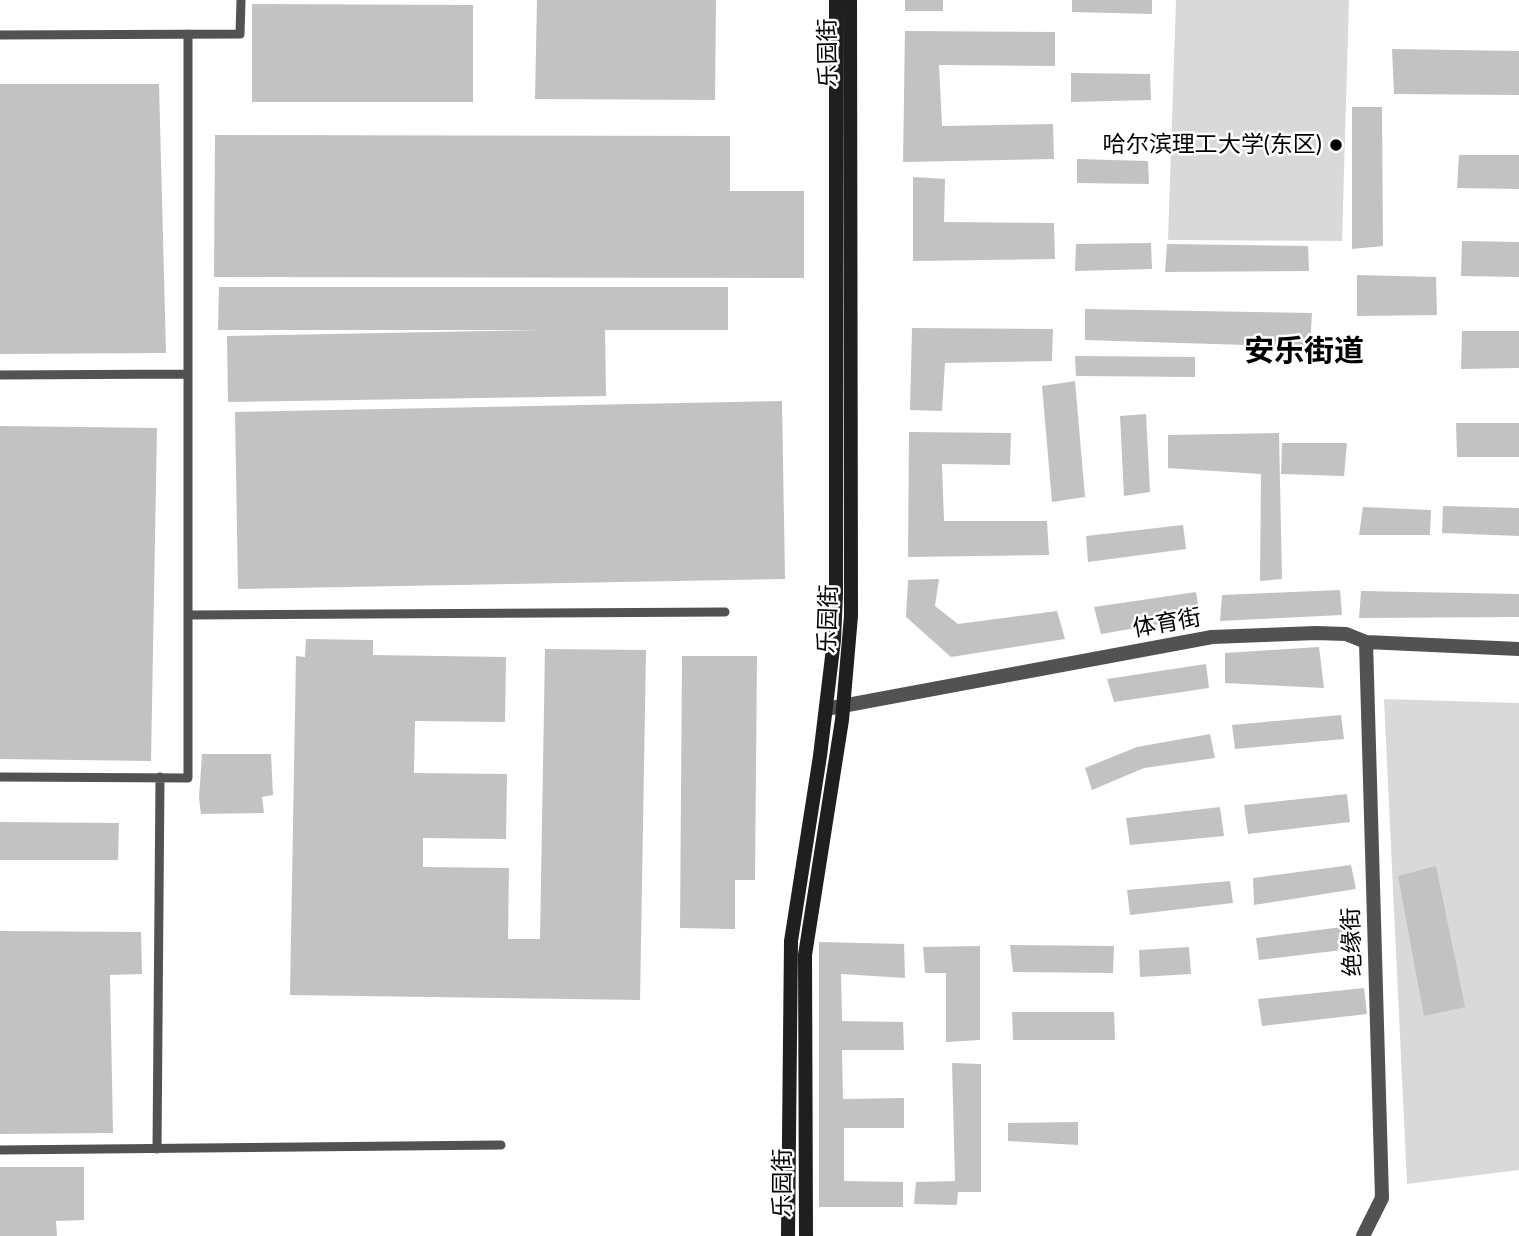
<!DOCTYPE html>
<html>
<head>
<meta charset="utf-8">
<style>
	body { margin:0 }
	canvas { display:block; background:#fff }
</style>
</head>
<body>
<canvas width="1519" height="1236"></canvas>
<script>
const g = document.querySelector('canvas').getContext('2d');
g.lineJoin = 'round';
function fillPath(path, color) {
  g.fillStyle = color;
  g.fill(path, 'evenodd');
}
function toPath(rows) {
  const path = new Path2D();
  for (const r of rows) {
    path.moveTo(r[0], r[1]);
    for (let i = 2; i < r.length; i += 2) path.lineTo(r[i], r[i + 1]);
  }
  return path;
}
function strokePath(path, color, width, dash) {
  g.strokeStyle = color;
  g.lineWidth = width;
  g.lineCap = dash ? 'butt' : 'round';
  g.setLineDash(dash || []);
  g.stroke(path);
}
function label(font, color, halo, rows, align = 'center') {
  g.font = font + ' Lato,"Noto Sans SC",sans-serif';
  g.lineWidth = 5;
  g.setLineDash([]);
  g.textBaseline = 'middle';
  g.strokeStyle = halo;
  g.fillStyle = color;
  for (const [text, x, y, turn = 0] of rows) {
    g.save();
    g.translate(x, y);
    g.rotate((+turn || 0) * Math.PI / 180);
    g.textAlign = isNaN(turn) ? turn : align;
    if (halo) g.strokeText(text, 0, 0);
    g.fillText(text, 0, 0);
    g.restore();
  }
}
const green = toPath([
	[1176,0,1349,0,1342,241,1168,240],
	[1384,699,1519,703,1519,1170,1407,1184]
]);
const building = toPath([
	[537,0,716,0,715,100,535,99],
	[905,0,943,0,943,11,905,11],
	[1072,0,1152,0,1152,14,1072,12],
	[252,4,473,5,473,102,252,102],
	[905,31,1055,32,1055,66,939,65,942,126,1053,124,1054,159,903,162],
	[1392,49,1519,51,1519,95,1394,94],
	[1071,73,1150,74,1151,100,1071,102],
	[0,84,159,84,166,353,0,354],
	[1352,107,1382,107,1383,246,1352,249],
	[215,135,730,136,730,191,804,191,804,278,214,277],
	[1459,155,1519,155,1519,189,1457,188],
	[1077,159,1148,161,1149,184,1077,183],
	[913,177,945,179,944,222,1054,223,1055,259,913,261],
	[1462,241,1519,242,1519,277,1461,276],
	[1151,243,1152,269,1075,271,1076,244],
	[1167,244,1308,246,1309,271,1165,272],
	[1357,275,1436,277,1437,315,1357,316],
	[219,287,728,287,728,330,605,330,606,396,228,402,227,336,540,330,218,330],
	[1085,309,1312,313,1310,347,1085,340],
	[912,328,1053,329,1052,361,945,363,942,411,910,410],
	[1462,331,1519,331,1519,368,1461,369],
	[1075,356,1195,357,1195,377,1076,376],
	[1075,381,1085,497,1052,502,1042,386],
	[782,401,785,579,238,589,235,412],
	[1146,414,1150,492,1124,496,1120,416],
	[1456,423,1519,423,1519,457,1457,457],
	[0,426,157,428,151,761,0,759],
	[909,432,1011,433,1010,465,942,464,944,521,1047,521,1049,555,908,557],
	[1279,433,1282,579,1260,581,1261,474,1168,468,1168,435],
	[1282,443,1347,443,1344,476,1281,474],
	[1443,506,1519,508,1519,536,1442,533],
	[1363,507,1431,510,1430,535,1359,535],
	[1183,525,1186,549,1088,562,1086,536],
	[939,579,935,606,958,624,1057,611,1065,639,951,657,906,617,908,580],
	[1340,590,1342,615,1220,621,1222,595],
	[1361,591,1519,594,1519,617,1359,618],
	[1196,592,1200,617,1101,634,1094,607],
	[306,639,373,640,373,655,506,657,505,722,415,721,414,773,507,774,506,839,423,838,423,867,509,868,508,939,540,939,545,649,646,650,640,1000,290,995,296,656,305,657],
	[1319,647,1324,688,1225,683,1225,653],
	[682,656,757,656,755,880,735,880,735,929,680,928],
	[1206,664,1209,688,1114,702,1107,679],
	[1341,715,1344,739,1235,749,1232,725],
	[1210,734,1215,758,1144,768,1092,790,1085,768,1137,747],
	[202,754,271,754,273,795,262,797,264,813,201,814,199,798],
	[1347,794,1350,822,1248,834,1244,805],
	[1220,807,1224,836,1130,845,1126,818],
	[0,822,119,823,118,860,0,860],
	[1351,865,1356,889,1254,905,1253,878],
	[1436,866,1465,1007,1424,1016,1398,876],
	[1230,881,1233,903,1130,915,1127,890],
	[1357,925,1359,948,1259,960,1256,938],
	[0,931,141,932,142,974,110,975,113,1133,0,1134],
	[819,942,904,944,905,978,841,974,842,1021,903,1022,904,1050,842,1050,843,1099,904,1098,904,1128,844,1128,844,1181,903,1182,903,1207,819,1207],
	[1010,945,1114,946,1113,973,1013,972],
	[980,946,980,1040,946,1042,946,973,925,973,923,947],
	[1189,947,1191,974,1140,977,1139,950],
	[1364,988,1367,1014,1262,1026,1258,999],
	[1012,1012,1114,1012,1115,1040,1013,1040],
	[952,1063,981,1064,981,1192,958,1192,957,1205,914,1204,916,1182,955,1181],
	[1078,1122,1078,1145,1008,1141,1008,1123],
	[0,1167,84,1167,84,1220,56,1221,57,1236,0,1236]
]);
const service = toPath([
	[0,35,240,34,241,0],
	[0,375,188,374],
	[189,615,725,612],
	[0,777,188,778,188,34],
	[157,1149,160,777],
	[0,1150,501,1145]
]);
const tertiary = toPath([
	[826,709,1212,637,1316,633,1346,634,1366,642,1519,649],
	[1363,1236,1382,1198,1366,642]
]);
const secondary = toPath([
	[788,1236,791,941,820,756,834,640,836,594,836,0],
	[806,1236,805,955,842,720,851,616,850,0]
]);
const markers = [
	[1336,145,7,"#000"]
];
const streetNames = [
	["乐园街",828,53,-91],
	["乐园街",828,619,-88],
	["体育街",1167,623,-10],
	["绝缘街",1352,942,-92],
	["乐园街",783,1183,-90]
];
const poiNames = [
	["哈尔滨理工大学(东区)",1322,145]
];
const districtNames = [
	["安乐街道",1304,351]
];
fillPath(green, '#d9d9d9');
fillPath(building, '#c2c2c2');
strokePath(service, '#525252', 9);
strokePath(tertiary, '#525252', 14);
strokePath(secondary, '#1f1f1f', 14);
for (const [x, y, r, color] of markers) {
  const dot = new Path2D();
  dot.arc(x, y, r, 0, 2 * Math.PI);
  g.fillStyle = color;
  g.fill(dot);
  strokePath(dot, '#fff', 2.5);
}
label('23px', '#000', '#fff', streetNames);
label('23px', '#000', '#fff', poiNames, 'right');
label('bold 30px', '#000', '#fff', districtNames);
</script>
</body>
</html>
